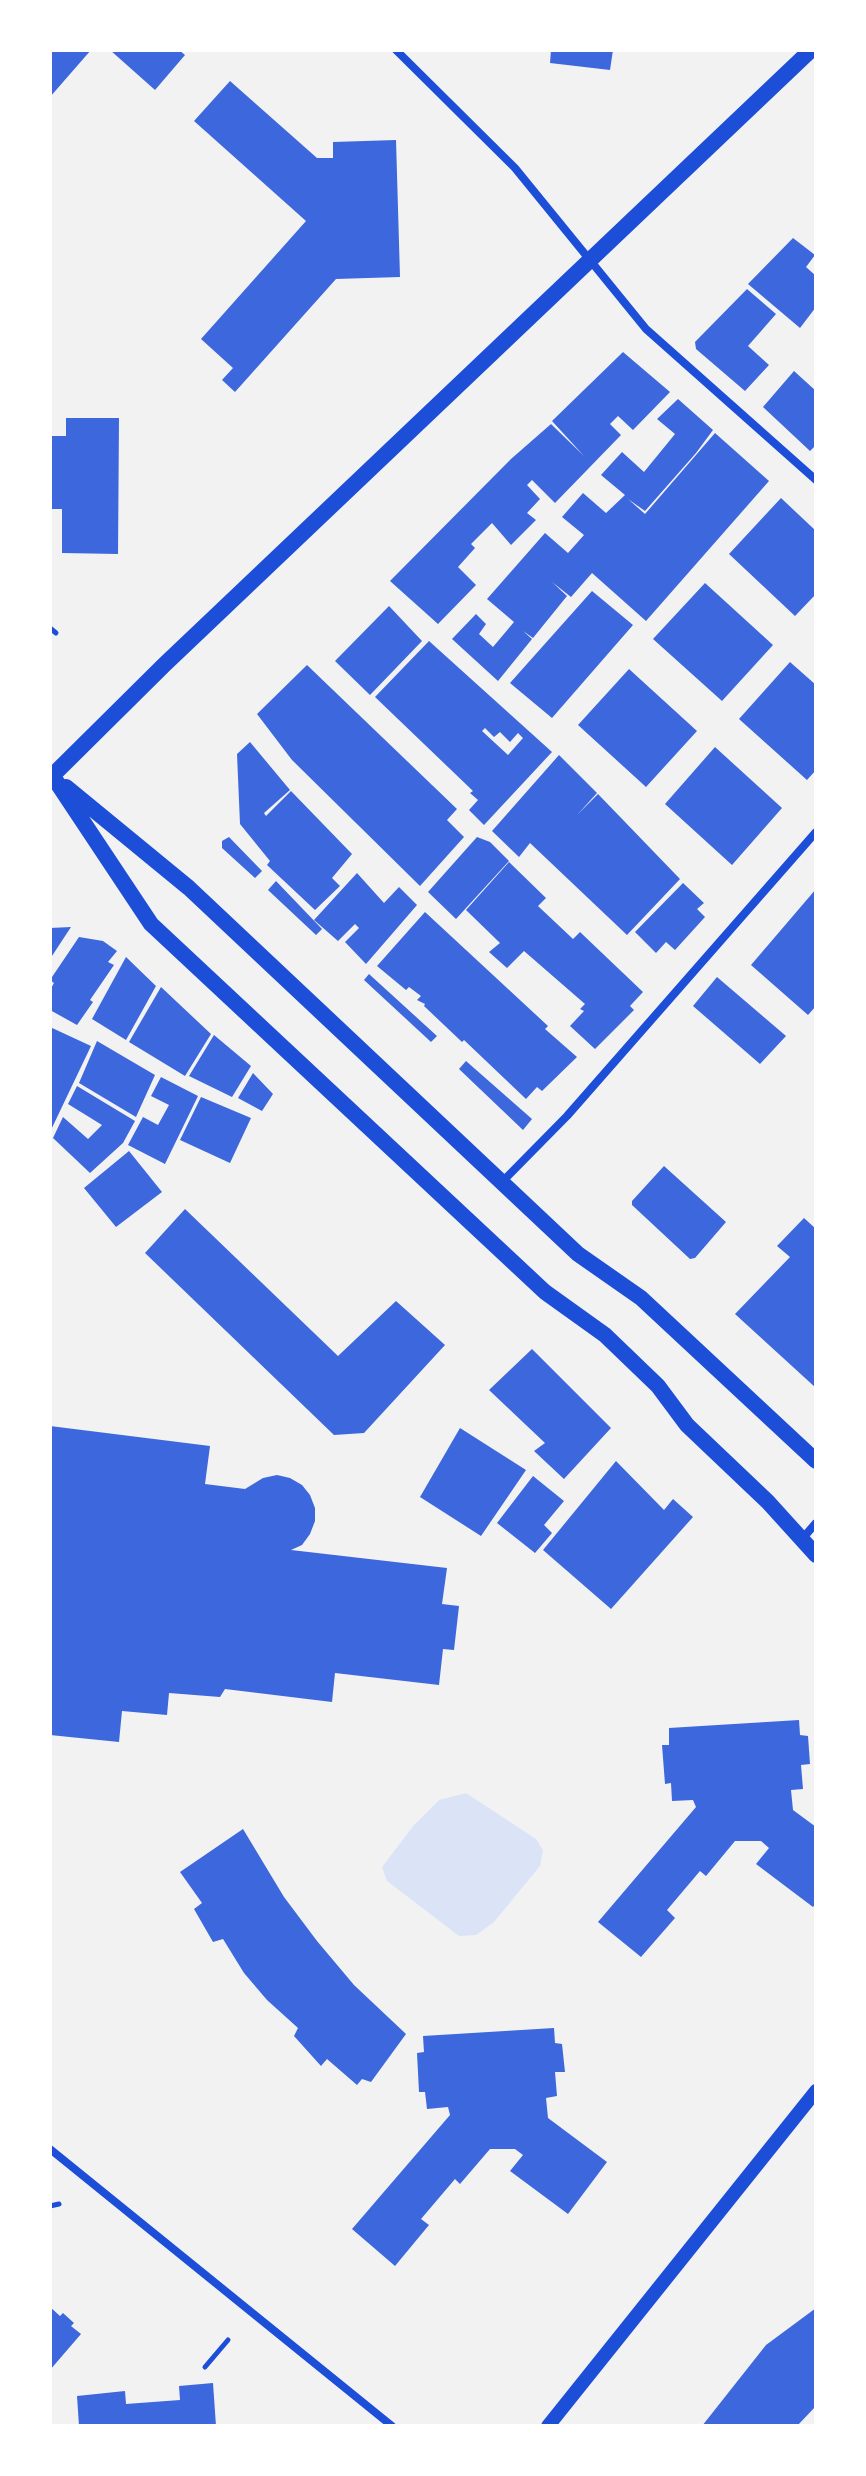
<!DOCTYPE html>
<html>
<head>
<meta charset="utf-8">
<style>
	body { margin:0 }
	#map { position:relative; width:866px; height:2476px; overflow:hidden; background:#f2f2f2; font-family:"DM Sans",sans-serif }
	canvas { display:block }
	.frame { position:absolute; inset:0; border:52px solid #fff; pointer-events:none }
</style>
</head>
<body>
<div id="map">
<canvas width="866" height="2476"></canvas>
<div class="frame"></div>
</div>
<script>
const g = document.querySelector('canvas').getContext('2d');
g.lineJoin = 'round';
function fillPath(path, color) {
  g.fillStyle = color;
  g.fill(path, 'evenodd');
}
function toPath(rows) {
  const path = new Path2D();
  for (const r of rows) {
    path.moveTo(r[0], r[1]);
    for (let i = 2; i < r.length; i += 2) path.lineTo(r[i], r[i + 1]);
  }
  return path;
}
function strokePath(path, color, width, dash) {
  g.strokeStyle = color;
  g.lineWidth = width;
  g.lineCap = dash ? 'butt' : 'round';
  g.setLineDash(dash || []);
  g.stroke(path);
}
const green = toPath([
	[466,1793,536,1839,543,1850,540,1866,494,1922,476,1935,459,1936,387,1881,382,1867,414,1825,439,1800]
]);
const building = toPath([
	[50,50,91,50,50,97],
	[110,50,179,50,185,55,155,90],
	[551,50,613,50,610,70,550,63],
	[230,81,317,158,333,158,333,142,396,140,400,277,336,279,235,392,222,380,233,368,201,339,306,221,194,121],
	[793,238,815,255,806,267,816,276,816,307,800,328,748,284],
	[747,289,776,314,748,346,769,365,745,391,696,349,695,342],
	[623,352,670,392,633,430,618,416,610,424,621,435,555,503,532,480,527,485,540,499,527,513,536,520,511,545,492,523,471,544,475,548,458,567,476,585,438,624,390,581,511,459,551,424,584,456,552,421],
	[794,371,816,391,816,445,810,451,763,407],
	[678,399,713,430,696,453,645,511,628,499,645,514,715,433,769,481,646,621,592,573,571,597,552,582,567,596,533,638,523,631,532,639,498,681,452,639,476,614,486,624,479,634,493,647,514,622,487,599,545,533,568,553,584,535,562,517,583,493,606,513,625,495,601,475,622,452,644,472,675,434,657,419],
	[66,418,119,418,118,554,62,553,62,509,50,509,50,436,66,436],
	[781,498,816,531,816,594,795,616,729,554],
	[705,583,773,645,722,701,653,639],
	[592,591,633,625,552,718,510,683],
	[389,606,422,641,370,695,335,661],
	[429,641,552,752,484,825,469,810,478,800,470,793,473,791,375,697],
	[485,728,494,737,500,732,510,742,518,733,523,738,508,755,482,731],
	[790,662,816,685,816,770,807,780,739,719],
	[307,665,457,809,447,820,464,837,420,886,292,760,257,714],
	[629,669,697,731,646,787,578,725],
	[250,742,290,790,264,813,266,816,291,791,352,854,332,878,340,886,315,910,267,865,270,861,240,824,237,754],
	[715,747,782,808,732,865,665,804],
	[559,755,597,793,577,815,598,794,680,879,627,935,530,843,519,857,492,831],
	[229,837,262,871,255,878,222,848,222,841],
	[477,837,490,842,509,861,456,919,428,892],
	[509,862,546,898,538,906,573,939,580,932,643,992,630,1006,634,1010,595,1049,570,1026,584,1011,580,1009,585,1004,524,951,507,968,489,952,500,943,466,910],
	[357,873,384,903,399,887,417,905,366,964,345,942,359,928,355,924,338,941,314,920],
	[276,881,322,929,316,935,268,890],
	[683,883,704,903,697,909,705,917,675,950,666,942,656,953,635,932],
	[816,889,816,1006,808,1015,751,965],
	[425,912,548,1026,545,1029,577,1057,542,1091,537,1087,526,1099,464,1040,462,1042,424,1006,425,1004,417,1000,421,996,409,987,406,990,377,966],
	[71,927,50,959,50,928],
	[79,937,103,941,117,951,108,962,114,965,90,1000,93,1002,77,1025,50,1010,50,990,54,983,50,980],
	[126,957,156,986,126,1040,92,1019],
	[369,974,437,1036,431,1042,364,980],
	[717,977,786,1036,760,1064,693,1006],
	[161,987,211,1034,185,1076,129,1042],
	[50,1027,91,1046,50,1132],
	[214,1035,251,1066,232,1097,189,1076],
	[97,1041,155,1075,136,1117,79,1083],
	[466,1061,532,1119,523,1130,459,1069],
	[253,1073,273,1094,262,1111,238,1098],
	[161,1077,198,1096,165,1164,128,1145,143,1117,158,1125,169,1105,151,1096],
	[77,1086,135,1121,123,1143,90,1173,53,1138,63,1117,88,1139,102,1125,68,1104],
	[201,1097,251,1118,230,1163,180,1140],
	[129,1151,162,1192,116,1227,84,1188],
	[664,1166,726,1222,695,1258,690,1259,632,1205,632,1201],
	[185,1209,338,1356,396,1301,445,1345,364,1433,334,1435,145,1253],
	[804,1218,816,1229,816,1388,735,1314,790,1257,777,1246],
	[532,1349,611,1428,564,1479,534,1451,545,1443,489,1390],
	[50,1426,210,1446,205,1484,245,1489,263,1478,277,1475,290,1478,302,1485,310,1495,315,1508,315,1521,310,1534,302,1545,291,1550,447,1568,442,1604,459,1606,454,1650,443,1649,439,1685,335,1673,332,1702,225,1689,220,1697,169,1693,167,1715,122,1711,119,1742,50,1735],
	[460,1428,526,1470,481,1536,420,1497],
	[616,1461,664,1510,673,1499,693,1517,611,1609,543,1550],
	[533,1476,564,1501,544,1525,552,1533,535,1553,497,1523],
	[799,1720,800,1735,808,1736,810,1764,801,1765,803,1789,791,1790,793,1810,816,1827,816,1903,813,1907,756,1864,769,1848,761,1841,735,1841,706,1876,700,1871,667,1910,675,1918,641,1957,598,1922,696,1807,693,1800,672,1801,671,1783,665,1784,662,1745,669,1745,669,1728],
	[243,1829,284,1897,317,1941,354,1985,406,2034,371,2082,362,2079,357,2085,327,2059,321,2066,294,2036,298,2028,267,2000,244,1973,223,1939,213,1942,194,1909,202,1903,180,1872],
	[554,2028,555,2043,562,2044,565,2072,555,2072,557,2096,546,2098,548,2118,607,2162,568,2214,510,2171,523,2155,515,2149,490,2149,460,2184,455,2179,421,2219,429,2225,395,2266,352,2229,450,2115,448,2107,427,2109,425,2092,419,2092,417,2053,424,2052,423,2036],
	[50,2307,60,2316,63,2313,74,2323,71,2326,81,2334,50,2370],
	[816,2308,816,2406,797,2426,702,2426,766,2345],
	[213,2383,216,2426,79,2426,77,2396,125,2391,126,2404,180,2400,179,2386]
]);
const path = toPath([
	[50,628,56,633],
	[50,2206,59,2204],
	[205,2367,228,2340]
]);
const minor = toPath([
	[396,50,515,168,646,329,816,480],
	[502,1182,567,1116,816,832],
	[802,1539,816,1523],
	[50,2149,392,2426]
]);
const tertiary = toPath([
	[548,2426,816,2091]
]);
const secondary = toPath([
	[52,775,151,924,545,1292,605,1335,658,1386,687,1425,768,1502,816,1555],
	[50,778,164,665,811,50],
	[66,787,189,888,578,1254,641,1298,816,1461]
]);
fillPath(green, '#dbe4f7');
fillPath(building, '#3d67dc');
strokePath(path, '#1d4ed8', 5);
strokePath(minor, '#1d4ed8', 8);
strokePath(tertiary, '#1d4ed8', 14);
strokePath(secondary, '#1d4ed8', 16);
</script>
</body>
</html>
